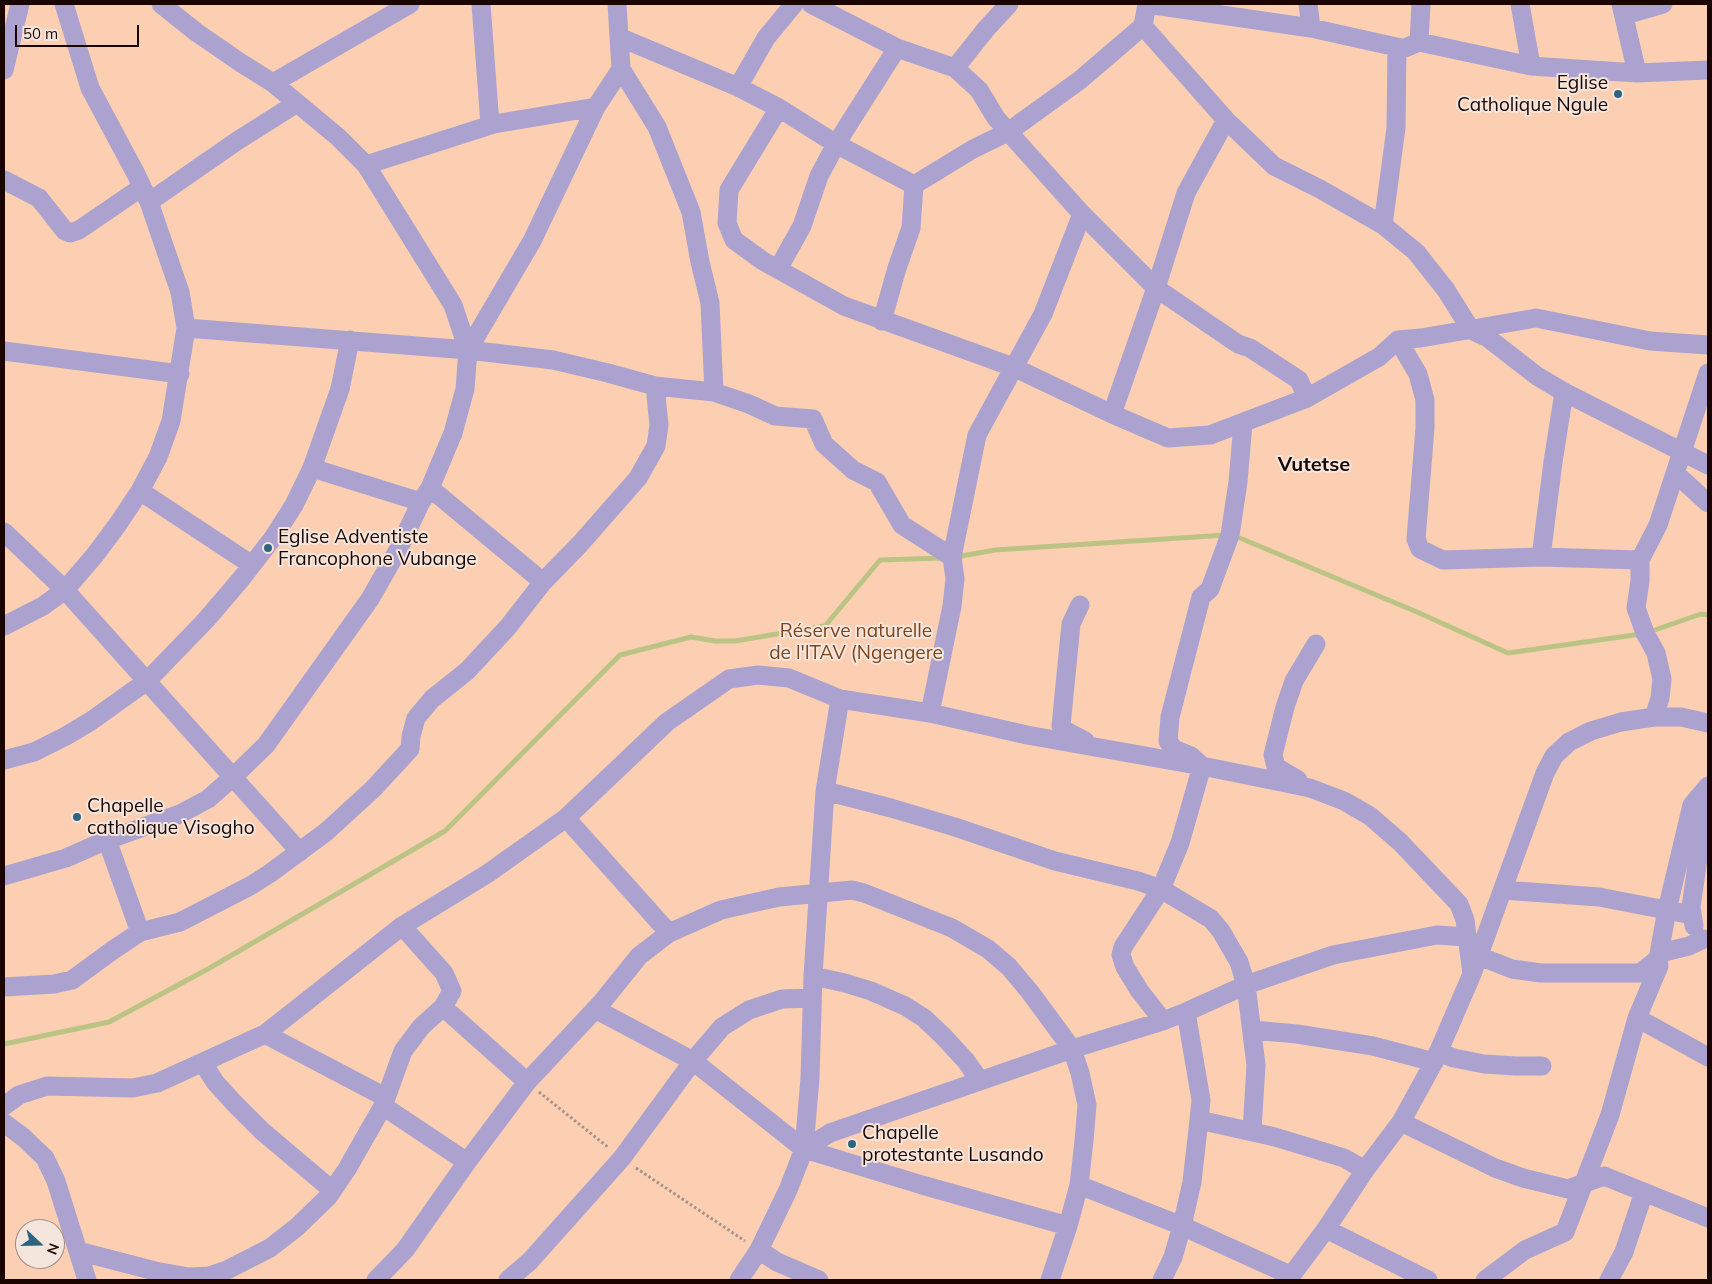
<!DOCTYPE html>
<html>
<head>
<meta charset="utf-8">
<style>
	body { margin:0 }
	#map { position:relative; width:1712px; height:1284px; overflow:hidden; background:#f5e6dd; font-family:Mulish,sans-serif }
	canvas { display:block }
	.frame { position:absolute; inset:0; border:5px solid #1b0500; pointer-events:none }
	.north { position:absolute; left:15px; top:1219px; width:50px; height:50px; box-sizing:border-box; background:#f5e6dd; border:1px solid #9e8c85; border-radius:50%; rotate:111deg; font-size:14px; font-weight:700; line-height:20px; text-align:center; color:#1b0500 }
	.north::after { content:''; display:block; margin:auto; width:18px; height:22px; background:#2f6480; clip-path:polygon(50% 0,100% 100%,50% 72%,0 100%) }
	.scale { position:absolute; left:15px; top:25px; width:124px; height:22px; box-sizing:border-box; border:2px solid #1b0500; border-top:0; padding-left:6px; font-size:15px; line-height:18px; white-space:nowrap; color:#1b0500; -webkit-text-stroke:4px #f5e6dd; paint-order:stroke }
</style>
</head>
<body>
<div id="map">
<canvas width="1712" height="1284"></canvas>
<div class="frame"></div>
<div class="north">N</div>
<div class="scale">50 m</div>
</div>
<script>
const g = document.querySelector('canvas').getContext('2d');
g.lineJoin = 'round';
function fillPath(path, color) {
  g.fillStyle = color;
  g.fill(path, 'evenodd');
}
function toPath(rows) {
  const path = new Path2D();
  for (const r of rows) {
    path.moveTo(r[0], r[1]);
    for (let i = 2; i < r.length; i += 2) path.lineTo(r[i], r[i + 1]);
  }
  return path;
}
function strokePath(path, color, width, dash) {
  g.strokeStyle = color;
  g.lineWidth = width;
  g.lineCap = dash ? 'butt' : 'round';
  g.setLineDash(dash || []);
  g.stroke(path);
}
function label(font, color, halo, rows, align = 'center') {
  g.font = font + ' Mulish,sans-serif';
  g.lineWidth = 4;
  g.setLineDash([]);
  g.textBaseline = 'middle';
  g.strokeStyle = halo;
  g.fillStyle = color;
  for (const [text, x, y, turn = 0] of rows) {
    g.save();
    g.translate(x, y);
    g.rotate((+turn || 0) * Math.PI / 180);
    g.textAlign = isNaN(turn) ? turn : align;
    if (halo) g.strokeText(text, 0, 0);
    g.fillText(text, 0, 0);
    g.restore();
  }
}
const green = toPath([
	[4,4,1708,4,1708,1280,4,1280],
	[25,1229,55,1229,55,1259,25,1259]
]);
const stream = toPath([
	[1235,536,1417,612,1508,653,1641,634],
	[956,557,995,550,1226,535],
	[1649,632,1701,614,1708,615],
	[4,1044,109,1022,208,969,445,831,620,655,691,637,715,641,735,641,825,626,880,560,943,558]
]);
const path = toPath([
	[539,1092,609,1148],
	[636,1168,745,1241]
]);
const street = toPath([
	[161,4,196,32,241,63,273,83,338,137,366,165,453,305,468,350],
	[481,4,490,125],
	[617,4,621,69,657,127,691,212,700,262,710,303,714,392],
	[811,4,897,48,955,68,986,29,1009,4],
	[1147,4,1143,26,1226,120,1274,166,1320,189,1383,225,1416,252,1446,290,1471,330,1488,338,1537,376,1564,392,1708,465],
	[1147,4,1311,28,1401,48,1405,48,1419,42,1531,66,1637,73,1708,70],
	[1308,4,1311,28],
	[1520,4,1531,66],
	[1621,4,1637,73],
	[1625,15,1663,4],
	[619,37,738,87,779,108,836,144,914,185],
	[1419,42,1421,4],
	[955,68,979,90,996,118,1082,214,1156,288,1238,344,1250,348,1299,380,1307,398],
	[4,70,20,4],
	[273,83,410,4],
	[738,87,766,38,794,4],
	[779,108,729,190,727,223,734,240,763,261,844,306,1013,367,1112,414,1168,438,1210,435,1307,398,1379,357,1398,340,1421,338,1536,318,1650,341,1708,345],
	[366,165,494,124,596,107],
	[4,180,39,198,65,231,70,233,79,230,142,187],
	[914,185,973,149,1008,132,1080,80,1143,26],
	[149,202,237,141,297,103],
	[1383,225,1396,128,1397,47],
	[778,269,802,226,819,176,836,144,897,48],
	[882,321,897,268,911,228,914,185],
	[186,328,468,350,553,360,608,373,655,386,714,392,749,404,775,416,813,419,824,444,853,470,877,482,902,525,952,557],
	[1398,340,1418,374,1425,400,1425,428,1416,539,1420,549,1443,560,1541,557,1640,560],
	[4,351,180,374],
	[1112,414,1156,288,1186,193,1226,120],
	[312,468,421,502],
	[1675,473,1708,503],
	[430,488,543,582],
	[140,491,252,565],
	[4,532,65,590,300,852],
	[1541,557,1553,462,1564,392],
	[1080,605,1071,624,1061,726,1064,730,1085,741],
	[4,626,43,606,65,590,95,555,118,524,140,491,158,457,171,421,186,328,180,292,149,202,136,174,90,88,64,4],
	[930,713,952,606,955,579,952,557,977,435,1043,314,1082,214],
	[1654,717,1660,698,1662,679,1656,653,1645,633,1636,608,1640,581,1640,560,1658,525,1708,373],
	[4,760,34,752,66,736,91,721,147,681,206,620,241,579,273,538,294,505,312,468,340,389,350,340],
	[1298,780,1276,767,1273,755,1285,707,1294,681,1316,644],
	[825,791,891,808,955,827,1055,861,1138,881,1161,889,1211,919,1221,931,1239,962,1246,985,1256,1065,1252,1131],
	[566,818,669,933],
	[107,840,140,932],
	[4,876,66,858,107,840,180,814,208,799,232,778,266,745,370,599,398,550,421,502,430,488,453,433,465,389,468,350,532,241,596,107,621,69],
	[1503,890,1599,897,1692,915],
	[1694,926,1691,907,1705,810,1708,806],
	[1479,956,1512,969,1541,973,1640,973,1658,959,1660,953,1689,946,1704,939],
	[813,976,845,983,871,991,905,1006,924,1018,944,1037,966,1061,980,1081],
	[4,987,54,984,72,980,113,950,140,932,180,922,250,886,269,874,326,832,373,789,410,749,411,736,416,718,432,699,467,671,508,627,543,582,580,544,638,478,656,446,659,425,655,386],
	[443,1007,527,1082],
	[595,1009,693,1061,804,1149,922,1185,1068,1226],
	[1637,1018,1708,1057],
	[1163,1021,1139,990,1125,967,1121,955,1123,947,1161,889,1180,843,1202,766,1191,756,1174,749,1168,741,1170,717,1201,597,1210,589,1230,535,1238,482,1243,423],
	[1253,1030,1297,1034,1373,1046,1434,1062],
	[265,1034,385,1097],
	[1438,1052,1454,1058,1484,1064,1516,1066,1542,1066],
	[203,1063,215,1082,234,1103,262,1131,332,1190],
	[4,1106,19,1095,47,1086,133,1088,157,1083,265,1034,402,926,487,874,566,818,667,722,729,679,758,675,789,678,840,699,930,713,1027,735,1202,766,1281,782,1310,788,1344,801,1370,816,1400,842,1459,904,1465,920,1472,974],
	[383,1106,467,1162],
	[1199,1120,1275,1137,1344,1158,1365,1170],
	[1401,1122,1495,1168,1523,1178,1568,1189,1604,1176,1708,1218],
	[4,1123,23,1137,45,1158,56,1181,87,1280],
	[804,1149,810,1078,813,976,825,791,840,699],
	[1079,1185,1182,1226,1292,1276],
	[1326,1229,1428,1280],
	[759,1250,777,1262,819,1280],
	[78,1251,155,1271,189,1277,209,1276,227,1270,270,1248,297,1227,328,1197,347,1169,383,1106,403,1051,421,1027,443,1007,452,991,444,973,402,926],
	[376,1280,405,1250,467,1162,527,1082,602,1002,639,956,669,933,721,910,779,897,852,890,864,893,952,928,988,949,1009,967,1030,992,1072,1049,1080,1073,1087,1105,1084,1141,1079,1185,1068,1226,1050,1280],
	[508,1280,530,1261,622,1158,693,1061,722,1027,749,1010,782,999,812,998],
	[739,1280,759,1250,788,1190,804,1149,830,1133,1072,1049,1163,1021,1186,1012,1246,985,1333,955,1437,935,1467,937],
	[1162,1280,1173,1257,1182,1226,1192,1182,1199,1120,1201,1100,1186,1012],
	[1288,1280,1326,1229,1365,1170,1401,1122,1434,1062,1472,974,1545,773,1554,756,1569,742,1591,731,1621,722,1654,717,1681,717,1708,723],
	[1485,1280,1525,1250,1565,1232,1610,1115,1637,1018,1659,966,1658,959,1667,910,1692,805,1708,786],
	[1609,1280,1624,1252,1644,1192]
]);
const markers = [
	[1618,94,5,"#2f6480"],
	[268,548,5,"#2f6480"],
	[77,817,5,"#2f6480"],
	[852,1144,5,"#2f6480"]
];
const poiNames = [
	["Eglise",1608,83,"right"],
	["Catholique Ngule",1608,105,"right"],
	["Eglise Adventiste",278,537],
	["Francophone Vubange",278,559],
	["Chapelle",87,806],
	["catholique Visogho",87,828],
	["Chapelle",862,1133],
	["protestante Lusando",862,1155]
];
const parkNames = [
	["Réserve naturelle",856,631],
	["de l'ITAV (Ngengere",856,653]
];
const neighbourhoodNames = [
	["Vutetse",1314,465]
];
fillPath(green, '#fccfb2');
strokePath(stream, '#bbc484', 5);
strokePath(path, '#a4938b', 3, [2.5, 2.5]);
strokePath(street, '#aca2cf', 19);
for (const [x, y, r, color] of markers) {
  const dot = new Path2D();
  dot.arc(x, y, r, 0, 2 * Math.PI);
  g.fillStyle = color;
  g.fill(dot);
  strokePath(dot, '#f5e6dd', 2);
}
label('19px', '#1b0500', '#f5e6dd', poiNames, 'left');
label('19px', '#7d461d', '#f5e6dd', parkNames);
label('bold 20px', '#1b0500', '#f5e6dd', neighbourhoodNames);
</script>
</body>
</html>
